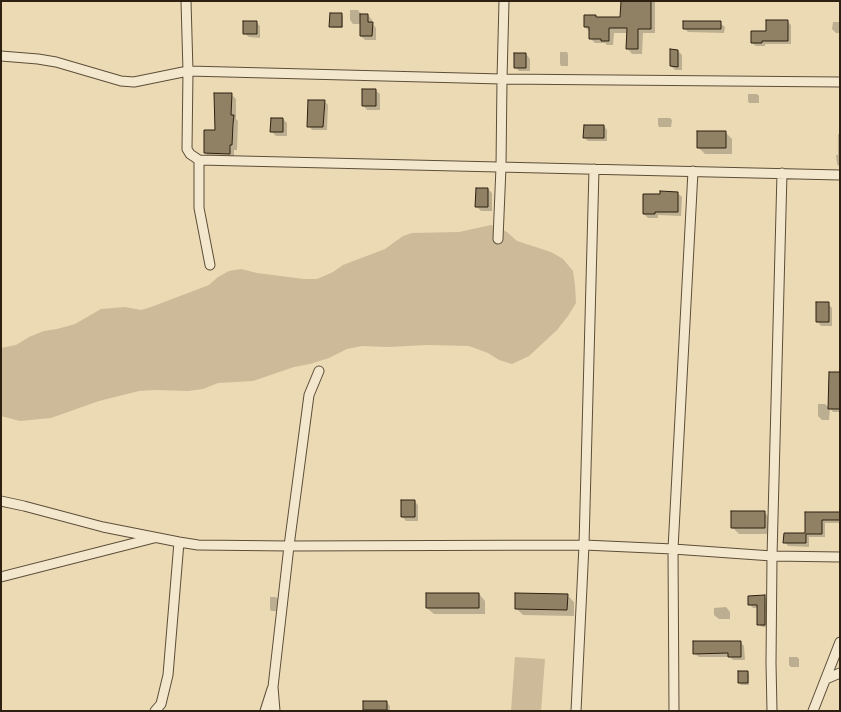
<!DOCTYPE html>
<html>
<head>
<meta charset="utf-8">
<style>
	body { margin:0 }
	#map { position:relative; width:841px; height:712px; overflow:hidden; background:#ecdab4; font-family:"Libre Bodoni",serif }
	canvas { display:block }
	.frame { position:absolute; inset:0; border:2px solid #2d2010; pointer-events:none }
</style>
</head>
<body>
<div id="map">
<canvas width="841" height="712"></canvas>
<div class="frame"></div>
</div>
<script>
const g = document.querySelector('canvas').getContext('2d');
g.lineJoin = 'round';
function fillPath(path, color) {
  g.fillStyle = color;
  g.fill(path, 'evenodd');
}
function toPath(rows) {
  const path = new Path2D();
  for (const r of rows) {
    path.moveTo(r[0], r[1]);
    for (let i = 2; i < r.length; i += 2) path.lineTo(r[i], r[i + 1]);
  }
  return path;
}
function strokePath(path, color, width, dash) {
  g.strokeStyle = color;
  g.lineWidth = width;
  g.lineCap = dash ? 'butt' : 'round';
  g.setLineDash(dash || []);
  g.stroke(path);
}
const green = toPath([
	[491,225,507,232,517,241,551,252,563,259,573,271,575,285,576,303,568,316,557,330,529,356,512,364,499,360,488,353,469,346,427,345,388,347,362,346,347,349,329,358,310,364,294,367,253,381,218,383,203,389,188,391,154,390,139,391,99,401,51,418,20,421,1,416,1,348,16,345,29,337,44,331,57,329,75,324,101,309,125,307,141,310,151,307,209,285,218,277,229,271,241,269,257,273,304,279,317,279,333,272,343,265,385,249,403,236,412,233,459,232],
	[515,657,545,659,541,711,511,711]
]);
const shadow = toPath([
	[622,1,655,1,655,33,643,33,642,54,632,54,628,49,628,33,614,33,613,45,607,45,605,43,595,43,590,38,590,32,585,27,597,18,622,18],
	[350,10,358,10,361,14,361,15,368,15,372,20,372,23,376,28,376,40,365,40,361,36,361,24,353,24,350,20],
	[342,15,343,16,343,28,332,28,331,26],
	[256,22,260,26,260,38,249,37,244,33],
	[788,22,791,25,791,44,765,44,765,46,756,46,752,43],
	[833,22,840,22,840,33,836,33,832,29],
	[720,23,725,27,724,33,688,32,684,28],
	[678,51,682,55,682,70,675,70,671,66],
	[560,52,567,52,568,54,568,66,561,66,560,64],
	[526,54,530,59,530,71,519,71,515,67],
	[375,90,380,94,380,110,367,110,363,105],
	[231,94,236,99,236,119,238,121,237,150,234,150,234,158,210,158,205,153,216,131],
	[748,94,757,94,759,96,759,103,749,103,748,101],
	[324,101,328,105,327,130,312,130,309,126],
	[658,118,670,118,672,120,671,127,659,127,658,125],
	[283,119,287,123,287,136,276,136,272,132],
	[604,126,607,130,607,141,588,141,585,138],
	[725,132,732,139,732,154,705,154,698,147],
	[838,134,840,134,840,167,837,164,836,155,838,155],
	[488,189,492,193,492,211,481,211,477,207],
	[677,193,682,197,681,216,658,215,658,218,648,218,644,214],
	[828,304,832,308,832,326,821,326,817,321],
	[840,373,840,412,833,412,830,408,829,420,822,420,818,416,818,404,825,404,829,408],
	[414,501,418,505,418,521,406,521,402,516],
	[764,512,771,519,771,534,739,534,732,527],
	[806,513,840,514,840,523,825,523,825,537,809,537,809,547,788,546,785,542,785,534,806,534],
	[479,594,485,601,485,614,434,614,427,608],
	[567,595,574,602,574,616,523,615,516,608],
	[270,597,276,597,278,599,277,611,271,611,270,609],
	[765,597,768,600,768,627,762,627,758,624,758,608,753,608,750,605],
	[726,607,730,612,730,619,719,619,714,615,714,608],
	[740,642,744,646,745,660,733,660,730,657,699,657,694,653],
	[789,657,797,657,799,659,799,667,791,667,789,665],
	[747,672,749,674,749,685,741,685,739,683],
	[386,702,390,706,390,711,366,711,365,709]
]);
const building = toPath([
	[621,1,651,1,651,29,638,29,638,49,626,49,627,28,609,28,609,41,601,41,601,39,589,39,589,27,584,27,584,15,596,15,596,17,620,17,621,1],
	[330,13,342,13,342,27,329,27,330,13],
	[360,14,368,14,368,22,373,22,372,36,360,36,360,14],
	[766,20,788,20,788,41,762,41,762,43,751,43,751,31,766,31,766,20],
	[243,21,257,21,257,34,243,34,243,21],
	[683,21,721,21,721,29,683,29,683,21],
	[670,49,678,50,678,67,670,66,670,49],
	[514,53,526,53,526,68,514,68,514,53],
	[362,89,376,89,376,106,362,106,362,89],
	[214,93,232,93,231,115,234,115,233,124,232,145,230,145,230,154,204,153,204,130,215,130,214,93],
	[308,100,325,100,323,127,307,127,308,100],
	[271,118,283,118,283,132,270,132,271,118],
	[584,125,604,125,604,138,583,138,584,125],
	[697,131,726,131,726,148,697,148,697,131],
	[476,188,488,188,488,207,475,207,476,188],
	[660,191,678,192,678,212,655,212,655,214,643,214,643,194,660,194,660,191],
	[816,302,829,302,829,322,816,322,816,302],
	[829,372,840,372,840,409,828,409,829,372],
	[401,500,415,500,415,517,401,517,401,500],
	[731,511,765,511,765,528,731,528,731,511],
	[805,512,840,512,840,520,822,520,822,534,806,534,806,543,783,543,784,533,805,533,805,512],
	[426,593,479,593,479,608,426,608,426,593],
	[515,593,568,594,567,610,515,609,515,593],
	[765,595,765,625,757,625,757,605,748,605,748,596,765,595],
	[693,641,741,641,741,657,728,657,728,653,693,654,693,641],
	[738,671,748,671,748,683,738,683,738,671],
	[363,701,387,701,387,710,363,710,363,701]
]);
const street = toPath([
	[186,1,188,71,187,149,190,154,199,160,840,175],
	[1,56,38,59,56,62,121,81,134,82,188,71,502,79,840,82],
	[199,160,199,208,210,265],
	[498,239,501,167,502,79,504,1],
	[1,501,24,506,103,527,179,542,198,545,289,546,584,545,673,549,772,556,840,557],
	[1,577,154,538],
	[826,679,840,673],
	[155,711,161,704,168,675,179,542],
	[265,711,272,689],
	[275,711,273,687,289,546,309,395,319,371],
	[576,711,584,545,594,169],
	[674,711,673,549,693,171],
	[772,711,771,663,772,556,782,173],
	[813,711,840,642]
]);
fillPath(green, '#ccba98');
fillPath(shadow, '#0003');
fillPath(building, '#908165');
strokePath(building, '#2d2010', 1);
strokePath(street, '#5d4e39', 11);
strokePath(street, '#f3e7ce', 9);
</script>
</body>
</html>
